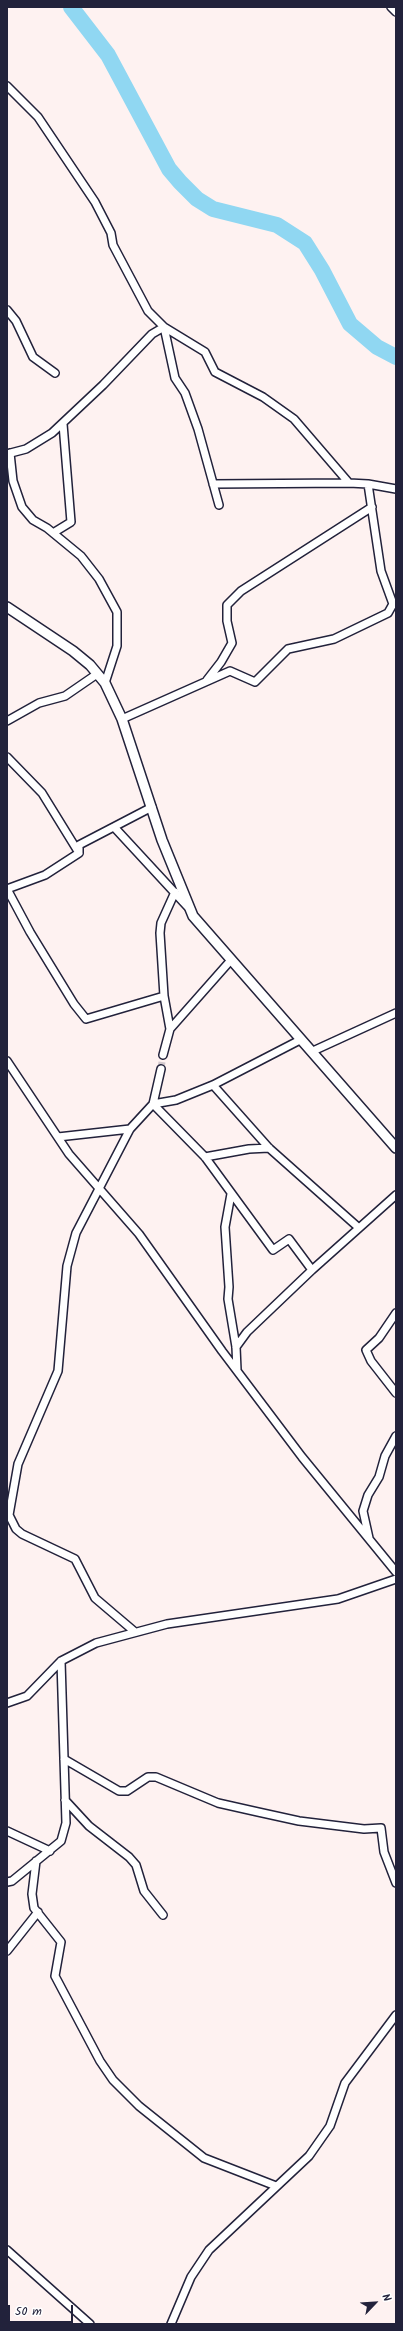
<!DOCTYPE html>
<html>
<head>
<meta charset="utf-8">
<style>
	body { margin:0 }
	#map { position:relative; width:403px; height:2331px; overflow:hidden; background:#fef2f1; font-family:Kalam,sans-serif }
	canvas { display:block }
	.frame { position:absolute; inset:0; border:8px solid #22223b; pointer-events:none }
	.north { position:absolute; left:355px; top:2283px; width:40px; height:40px; -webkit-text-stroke:3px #fff; paint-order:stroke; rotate:65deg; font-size:11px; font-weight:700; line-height:16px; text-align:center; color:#22223b }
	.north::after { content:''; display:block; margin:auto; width:14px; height:18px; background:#22223b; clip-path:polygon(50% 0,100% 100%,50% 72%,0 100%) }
	.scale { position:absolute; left:8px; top:2305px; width:65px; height:18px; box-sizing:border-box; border:2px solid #22223b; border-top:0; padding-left:5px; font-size:12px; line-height:14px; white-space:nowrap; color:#22223b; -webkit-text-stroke:3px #fff; paint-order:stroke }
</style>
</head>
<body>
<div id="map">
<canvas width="403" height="2331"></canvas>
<div class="frame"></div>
<div class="north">N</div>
<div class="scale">50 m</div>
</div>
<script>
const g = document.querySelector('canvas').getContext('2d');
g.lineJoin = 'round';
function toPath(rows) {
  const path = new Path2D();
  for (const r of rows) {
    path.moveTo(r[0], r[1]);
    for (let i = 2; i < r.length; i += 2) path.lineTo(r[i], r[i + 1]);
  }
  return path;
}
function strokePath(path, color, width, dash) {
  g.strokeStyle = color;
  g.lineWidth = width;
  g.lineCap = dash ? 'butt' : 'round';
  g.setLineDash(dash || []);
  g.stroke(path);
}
const river = toPath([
	[71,7,108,55,169,169,180,182,197,199,213,209,277,225,305,243,322,270,350,324,377,347,396,357]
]);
const minorTunnel = toPath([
	[161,1069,163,1055]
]);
const minor = toPath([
	[391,7,396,12],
	[7,86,38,117,95,202,111,233,113,245,148,311,164,327,205,352,215,372,263,397,294,419,349,483,368,484,381,571,393,604,388,613,334,639,288,649,255,682,230,671,122,719],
	[7,310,16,321,33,357,55,373],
	[10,453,13,481,22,507,33,520,47,528,81,556,99,579,117,612,117,646,105,683],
	[7,454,26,449,52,433,103,385,152,334,164,327,175,378,185,393,198,429,219,505],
	[213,484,349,483],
	[368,484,396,489],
	[53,533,71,522,63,424],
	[207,680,221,662,232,643,227,621,227,605,241,591,372,507],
	[7,721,39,703,65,696,97,674],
	[7,757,42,793,79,853],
	[114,827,187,906],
	[7,889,30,932,74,1004,86,1019,164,996],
	[7,889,45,875,79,853,79,845,152,807],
	[170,1029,164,996,160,933,161,923,175,892],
	[313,1051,396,1013],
	[163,1055,170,1029,231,960],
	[7,1061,69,1154,139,1234,222,1351,302,1457,396,1572],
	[213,1085,269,1148,359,1228],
	[153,1104,205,1157,273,1250,289,1239,312,1270],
	[153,1104,176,1100,213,1085,300,1040],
	[58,1137,130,1129],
	[205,1157,249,1149,269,1148],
	[231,1194,225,1227,229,1287,228,1299,236,1347,237,1370],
	[396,1313,379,1338,366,1350,371,1361,396,1393],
	[236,1347,247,1332,312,1270,396,1195],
	[369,1538,363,1511,368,1495,379,1477,385,1456,396,1436],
	[135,1632,95,1598,75,1559,22,1534,16,1529,9,1515,18,1464,58,1371,67,1266,76,1233,130,1129,153,1104,161,1069],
	[7,1703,27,1696,61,1661,96,1643,167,1624,338,1599,396,1579],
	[64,1759,119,1791,127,1791,148,1777,156,1777,218,1803,258,1812,299,1821,364,1829,381,1828,384,1852,396,1883],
	[65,1800,89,1826,129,1857,136,1865,144,1891,163,1915],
	[7,1831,50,1851],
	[36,1861,32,1894,34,1908,61,1942,55,1976,100,2061,113,2080,139,2106,204,2158,276,2186],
	[7,1882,12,1881,61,1841,66,1823,61,1661],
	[7,1951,38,1912],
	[7,2250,90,2324],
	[171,2324,191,2277,209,2250,309,2156,330,2126,345,2083,396,2015]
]);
const tertiary = toPath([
	[7,607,73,651,90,665,105,683,122,719,162,840,193,916,396,1148]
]);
strokePath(river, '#90d7f2', 16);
strokePath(minorTunnel, '#d2c8cd', 7, [7, 3.5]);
strokePath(minor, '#22223b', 10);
strokePath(tertiary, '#22223b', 12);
strokePath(minor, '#fff', 7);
strokePath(tertiary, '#fff', 9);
</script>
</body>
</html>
